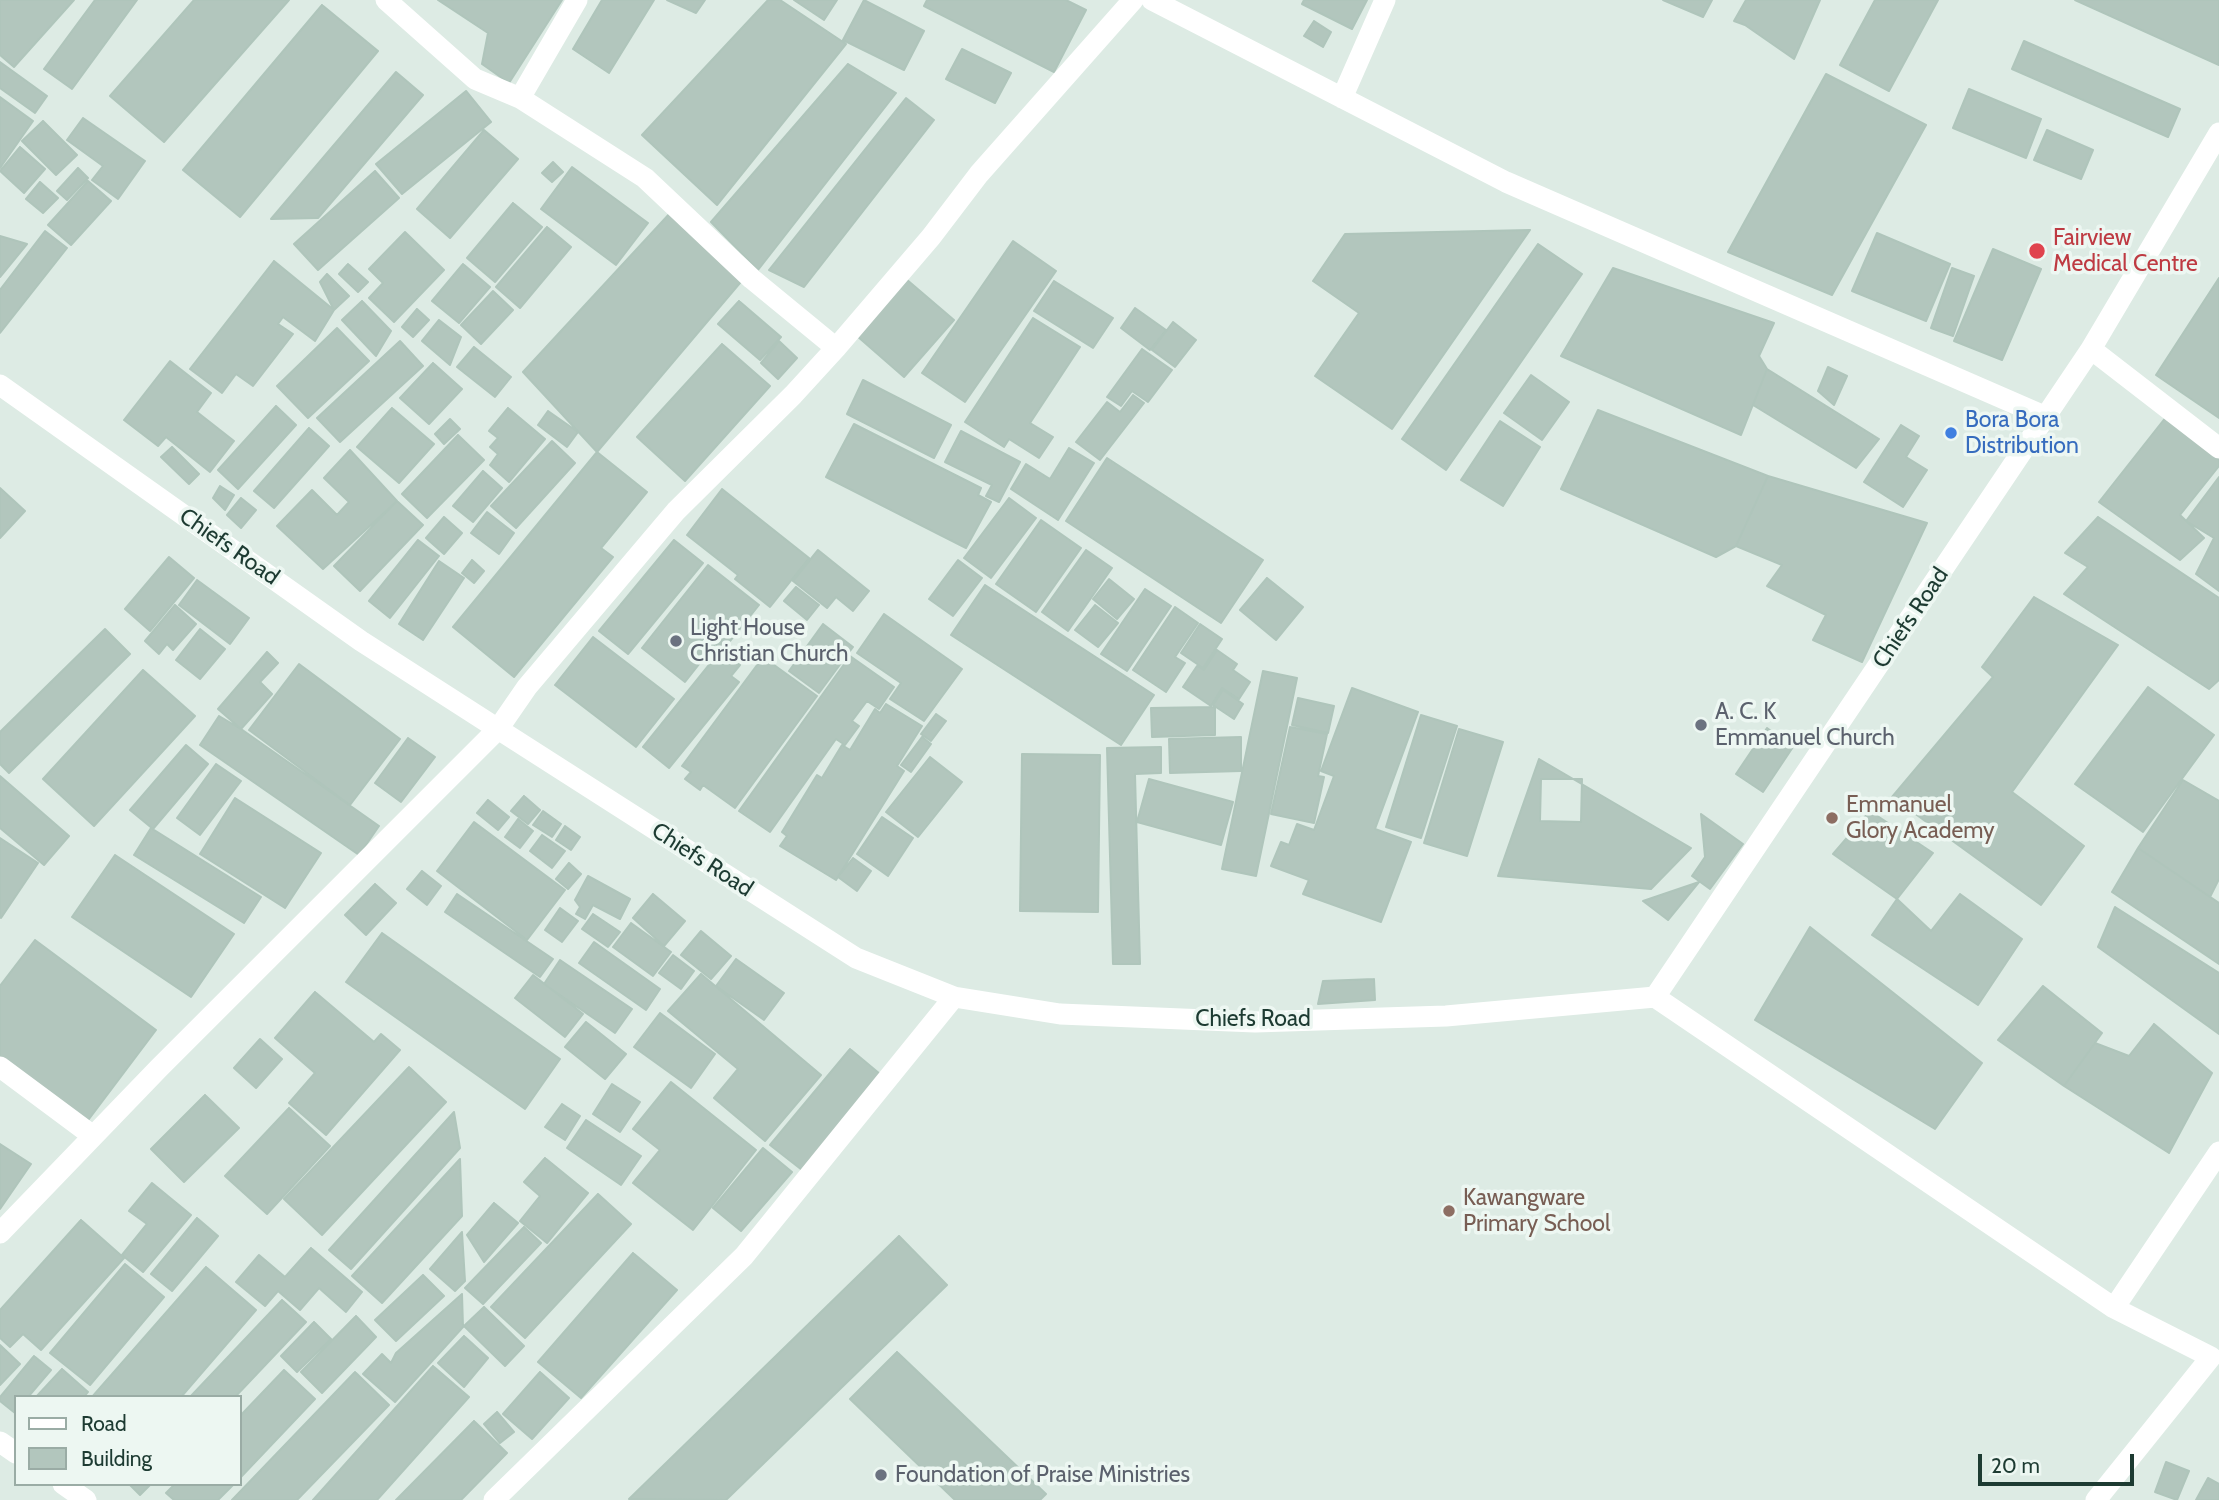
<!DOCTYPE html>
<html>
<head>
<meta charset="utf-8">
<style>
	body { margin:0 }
	#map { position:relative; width:2219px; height:1500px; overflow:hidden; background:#ddebe4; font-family:Cabin,sans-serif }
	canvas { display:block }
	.legend { position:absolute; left:14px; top:1395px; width:228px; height:91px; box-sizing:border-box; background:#edf7f2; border:2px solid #9aaca5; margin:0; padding:9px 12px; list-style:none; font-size:21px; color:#1d3b32 }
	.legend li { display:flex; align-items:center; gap:14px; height:35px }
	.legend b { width:35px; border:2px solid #9aaca5 }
	.scale { position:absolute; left:1978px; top:1454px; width:156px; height:32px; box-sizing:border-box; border:4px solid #1d3b32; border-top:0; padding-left:9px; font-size:21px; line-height:24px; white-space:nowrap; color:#1d3b32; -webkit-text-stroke:5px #edf7f2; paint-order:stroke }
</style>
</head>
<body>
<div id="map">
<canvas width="2219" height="1500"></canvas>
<ul class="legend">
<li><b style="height:9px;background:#fff"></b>Road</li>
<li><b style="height:19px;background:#b2c6bd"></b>Building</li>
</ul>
<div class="scale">20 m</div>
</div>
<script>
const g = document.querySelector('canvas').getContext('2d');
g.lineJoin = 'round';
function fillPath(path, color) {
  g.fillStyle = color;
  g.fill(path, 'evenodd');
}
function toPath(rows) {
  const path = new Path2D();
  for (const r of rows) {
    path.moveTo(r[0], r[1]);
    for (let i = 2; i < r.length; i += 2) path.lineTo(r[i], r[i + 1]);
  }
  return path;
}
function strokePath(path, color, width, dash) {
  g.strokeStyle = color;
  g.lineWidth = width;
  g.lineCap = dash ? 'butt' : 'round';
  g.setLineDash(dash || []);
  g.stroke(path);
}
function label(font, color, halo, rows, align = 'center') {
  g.font = font + ' Cabin,sans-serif';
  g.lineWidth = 7;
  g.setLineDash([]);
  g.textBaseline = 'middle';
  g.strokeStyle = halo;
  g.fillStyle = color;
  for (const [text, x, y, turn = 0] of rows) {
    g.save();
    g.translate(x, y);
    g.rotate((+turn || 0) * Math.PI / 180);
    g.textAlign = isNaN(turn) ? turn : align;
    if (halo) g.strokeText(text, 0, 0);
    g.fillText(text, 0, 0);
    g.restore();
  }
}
const building = toPath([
	[0,0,74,0,14,67,0,55,0,0],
	[95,0,137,0,72,89,44,69,95,0],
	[194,0,289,0,164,142,110,96,194,0],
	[438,0,562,0,509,83,482,64,488,33,438,0],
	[602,0,654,0,609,73,573,49,602,0],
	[667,0,705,0,696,13,667,0],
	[768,0,780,0,846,44,717,205,642,135,768,0],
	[794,0,837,0,824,20,794,0],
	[864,0,924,31,904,70,843,40,864,0],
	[927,0,1066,0,1086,10,1054,72,924,6,927,0],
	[1304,0,1367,0,1352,29,1302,4,1304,0],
	[1663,0,1712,0,1703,17,1663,0],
	[1746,0,1820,0,1794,59,1745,25,1734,21,1746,0],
	[1875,0,1938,0,1889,91,1840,65,1875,0],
	[2075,0,2219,0,2219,65,2075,0],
	[322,5,378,51,240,217,183,170,322,5],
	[1314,21,1331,32,1323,47,1304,36,1314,21],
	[2024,41,2180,109,2168,137,2012,69,2024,41],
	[962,49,1011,73,995,103,946,79,962,49],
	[0,62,47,96,35,113,0,88,0,62],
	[848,64,896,93,758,270,711,222,848,64],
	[396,72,423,95,318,218,271,219,396,72],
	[1826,74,1926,125,1832,295,1728,252,1826,74],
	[1969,89,2041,119,2026,158,1953,128,1969,89],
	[466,91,491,122,402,194,376,164,466,91],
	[0,97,33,121,0,168,0,97],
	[906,98,934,120,804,287,769,270,906,98],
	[83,118,145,161,118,199,92,180,103,166,67,140,83,118],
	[43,121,77,155,56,175,22,141,43,121],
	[484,130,518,159,450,238,417,209,484,130],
	[2047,130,2093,150,2081,179,2034,160,2047,130],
	[20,147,45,169,24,193,0,171,20,147],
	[553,162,563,172,552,182,542,173,553,162],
	[572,167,648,223,616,265,541,209,572,167],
	[78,168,88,178,67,200,57,191,78,168],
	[375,171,399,198,318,270,294,244,375,171],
	[88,181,111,201,71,245,48,225,88,181],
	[40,182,58,198,43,213,26,199,40,182],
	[513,203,542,227,495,282,467,258,513,203],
	[672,211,745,277,597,452,523,372,672,211],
	[547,227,571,247,520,308,496,287,547,227],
	[1530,230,1392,429,1315,376,1359,313,1313,281,1345,234,1530,230],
	[45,231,67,248,0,333,0,290,45,231],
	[405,232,444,270,394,322,369,298,383,283,369,269,405,232],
	[1877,233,1950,264,1926,321,1852,291,1877,233],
	[0,236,27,244,0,277,0,236],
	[1013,241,1056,271,965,402,922,373,1013,241],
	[1538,244,1582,274,1446,470,1402,439,1538,244],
	[1993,249,2041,269,2002,360,1954,341,1993,249],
	[274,261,334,310,315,341,283,317,278,324,293,334,253,386,236,374,222,393,190,369,274,261],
	[348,264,368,282,358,292,339,274,348,264],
	[463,264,490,287,459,323,432,301,463,264],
	[1613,268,1774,323,1759,356,1767,369,1741,435,1561,356,1613,268],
	[1952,268,1974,276,1953,336,1931,328,1952,268],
	[327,274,349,296,334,310,320,282,327,274],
	[2219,278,2219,418,2156,375,2219,278],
	[906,279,954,320,904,377,857,336,906,279],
	[1054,281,1113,318,1093,348,1034,311,1054,281],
	[493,291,513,310,481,344,461,325,493,291],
	[362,301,391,331,376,356,342,320,362,301],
	[739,301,781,337,760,360,718,324,739,301],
	[1135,308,1166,330,1150,350,1121,328,1135,308],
	[417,309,429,320,413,337,402,327,417,309],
	[1033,318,1080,347,1030,423,1053,437,1039,458,1009,439,1004,447,965,422,1033,318],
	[439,320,461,337,450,365,422,341,439,320],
	[1173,322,1196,340,1175,367,1152,350,1173,322],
	[337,328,369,361,308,418,277,386,337,328],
	[400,341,423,366,340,442,317,418,400,341],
	[779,341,797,358,778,379,761,363,779,341],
	[722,344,770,386,685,481,637,437,722,344],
	[474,347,511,377,495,397,457,367,474,347],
	[1142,349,1172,370,1148,402,1132,391,1121,406,1107,397,1142,349],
	[170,361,211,393,197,412,234,441,210,472,166,437,158,446,124,420,170,361],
	[433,363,462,389,429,424,400,398,433,363],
	[1828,367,1847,376,1834,405,1818,391,1828,367],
	[1767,369,1879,439,1856,468,1753,405,1767,369],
	[1531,375,1569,402,1542,440,1504,413,1531,375],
	[863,380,951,425,934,458,847,414,863,380],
	[1133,395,1144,403,1100,460,1076,442,1107,402,1120,412,1133,395],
	[276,406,296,425,238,489,218,470,276,406],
	[392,408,434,444,399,483,357,447,392,408],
	[508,408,545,439,509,482,490,465,498,454,490,447,498,438,489,431,508,408],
	[1598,410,1768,476,1736,546,1716,557,1561,489,1598,410],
	[548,411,578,432,567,447,538,425,548,411],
	[2166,417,2219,458,2219,466,2180,515,2204,538,2180,560,2099,502,2166,417],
	[450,419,460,429,444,444,435,434,450,419],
	[1500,421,1540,447,1503,506,1461,480,1500,421],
	[854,424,981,488,978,495,991,502,966,548,826,477,854,424],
	[1901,425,1919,436,1906,457,1927,470,1903,507,1864,482,1901,425],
	[309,428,329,446,274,508,254,491,309,428],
	[961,431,1020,462,999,502,986,496,992,485,945,462,961,431],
	[458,435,484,460,427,518,402,494,458,435],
	[552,441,575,463,516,528,491,506,552,441],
	[172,447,199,474,189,484,161,457,172,447],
	[1069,448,1094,463,1058,520,1011,489,1026,464,1050,479,1069,448],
	[350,450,397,501,323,569,277,526,312,490,337,515,349,502,324,478,350,450],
	[597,452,647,492,601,548,613,557,514,677,453,627,597,452],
	[1107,458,1263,560,1221,623,1066,521,1107,458],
	[483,471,502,488,473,522,453,506,483,471],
	[1768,476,1927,523,1862,662,1813,640,1826,615,1767,586,1782,565,1736,546,1768,476],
	[2219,477,2219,591,2196,574,2214,538,2186,521,2219,477],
	[220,486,234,495,225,510,213,498,220,486],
	[0,488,25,511,0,538,0,488],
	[722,489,809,558,770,607,735,579,738,575,687,535,722,489],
	[241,498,256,510,241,528,227,515,241,498],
	[1009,498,1036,518,991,578,964,558,1009,498],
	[397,501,423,525,360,591,334,566,397,501],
	[487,512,514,533,499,554,471,533,487,512],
	[444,517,462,533,444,554,426,538,444,517],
	[2098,517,2219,598,2219,680,2209,689,2064,594,2088,567,2065,553,2098,517],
	[1041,520,1081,548,1036,612,996,584,1041,520],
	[418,540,439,556,390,618,369,601,418,540],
	[674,540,703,563,628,654,599,631,674,540],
	[818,550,869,591,853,611,836,597,827,608,793,581,818,550],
	[1086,550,1112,568,1068,631,1042,612,1086,550],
	[169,557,194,578,150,631,125,609,169,557],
	[472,560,484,571,474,583,462,573,472,560],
	[958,560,982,578,953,616,929,599,958,560],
	[439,561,464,578,423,640,399,624,439,561],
	[708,565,759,605,723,650,715,644,685,682,642,648,708,565],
	[1267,578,1303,607,1276,640,1240,610,1267,578],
	[1109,579,1134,599,1117,619,1093,599,1109,579],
	[197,580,249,618,230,644,179,605,197,580],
	[985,585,1154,695,1121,745,951,635,985,585],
	[796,587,819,605,807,620,784,601,796,587],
	[1145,589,1171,606,1127,671,1101,654,1145,589],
	[2034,597,2118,645,2012,792,2084,846,2041,905,1892,797,1993,677,1982,667,2034,597],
	[175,605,196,624,173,650,167,644,159,654,145,641,175,605],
	[1095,605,1118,623,1098,647,1075,630,1095,605],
	[1175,607,1198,623,1175,657,1185,663,1166,692,1133,670,1175,607],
	[884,614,962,669,924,721,890,699,901,683,857,653,884,614],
	[823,624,853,647,819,693,789,671,823,624],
	[1200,624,1222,639,1203,668,1181,653,1200,624],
	[105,629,130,654,9,773,0,764,0,732,105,629],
	[200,629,225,649,200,679,176,660,200,629],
	[593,637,674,699,636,747,555,685,593,637],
	[721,650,740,665,731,676,739,682,669,768,643,747,721,650],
	[1217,650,1237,664,1233,670,1250,682,1239,699,1222,688,1211,706,1183,687,1197,666,1204,670,1217,650],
	[267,652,278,663,260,682,272,694,241,729,218,709,267,652],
	[850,656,894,687,879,709,867,701,852,721,859,726,845,745,836,739,770,832,739,811,850,656],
	[763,657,817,696,735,808,703,785,700,790,685,779,691,772,682,766,763,657],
	[299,664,400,739,350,805,249,730,299,664],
	[143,670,195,716,94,826,43,779,143,670],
	[1263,671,1297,678,1256,876,1222,869,1263,671],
	[2148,687,2214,735,2143,832,2075,784,2148,687],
	[1352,688,1418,712,1375,829,1411,842,1381,922,1303,894,1309,880,1271,866,1281,842,1289,845,1297,824,1314,830,1334,776,1321,771,1352,688],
	[1223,690,1243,704,1234,719,1213,705,1223,690],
	[1298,698,1334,706,1328,733,1292,725,1298,698],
	[886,704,922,726,897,766,904,771,836,880,780,846,787,836,782,832,817,775,822,778,842,745,850,750,875,709,880,713,886,704],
	[1215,707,1215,735,1152,737,1151,708,1215,707],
	[936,714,946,721,931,741,921,734,936,714],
	[1421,715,1457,726,1421,838,1386,827,1421,715],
	[219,716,241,729,379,826,359,855,200,745,219,716],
	[1290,727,1327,734,1318,776,1324,777,1314,823,1271,814,1290,727],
	[1767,728,1793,747,1763,792,1736,774,1767,728],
	[1459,729,1503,742,1467,856,1424,843,1459,729],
	[922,737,931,744,911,772,901,765,922,737],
	[1241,737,1241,771,1170,773,1169,739,1241,737],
	[408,738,435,757,401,802,375,783,408,738],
	[186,745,208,764,153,829,130,810,186,745],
	[1161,747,1161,773,1135,774,1140,964,1113,964,1107,748,1161,747],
	[1022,754,1100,755,1098,912,1020,911,1022,754],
	[930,757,962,782,918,837,886,812,930,757],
	[1539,759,1691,848,1651,889,1498,876,1539,759],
	[216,764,241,781,200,835,177,818,216,764],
	[0,776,69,836,44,865,0,828,0,776],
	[1149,779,1233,802,1221,845,1137,822,1149,779],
	[1541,779,1582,779,1581,822,1540,821,1541,779],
	[2183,780,2219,801,2219,879,2210,897,2138,848,2183,780],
	[524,796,540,810,528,824,511,811,524,796],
	[235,798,321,853,285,908,200,854,235,798],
	[488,800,509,817,498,830,477,813,488,800],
	[543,811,561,824,552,837,533,825,543,811],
	[1870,811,1933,853,1897,899,1833,854,1870,811],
	[1701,814,1743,844,1710,889,1692,876,1705,857,1701,814],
	[882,817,913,838,888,876,857,854,882,817],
	[518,819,533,831,520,848,505,837,518,819],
	[474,822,565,890,527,940,437,871,474,822],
	[565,826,580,837,571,850,556,840,565,826],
	[151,828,261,897,244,923,134,855,151,828],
	[542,835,565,851,552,868,530,851,542,835],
	[0,838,38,863,1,918,0,917,0,838],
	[2138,848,2219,903,2219,964,2112,892,2138,848],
	[115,855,234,934,191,997,72,917,115,855],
	[853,858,871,871,857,891,838,877,853,858],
	[569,863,581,874,568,889,556,879,569,863],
	[422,871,441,886,427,905,407,889,422,871],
	[588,876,630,899,620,919,593,905,585,919,576,914,580,907,575,900,588,876],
	[1699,882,1668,920,1643,901,1699,882],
	[375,884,396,903,366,935,345,915,375,884],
	[457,894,553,959,540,977,445,912,457,894],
	[653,894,685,921,664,946,633,918,653,894],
	[1960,894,2022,939,1978,1005,1872,935,1897,899,1931,931,1960,894],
	[2115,907,2219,973,2219,1034,2098,947,2115,907],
	[560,908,578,921,562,942,545,930,560,908],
	[593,914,620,932,608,947,582,929,593,914],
	[631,923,671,952,653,976,613,947,631,923],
	[1810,927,1982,1063,1935,1129,1755,1020,1810,927],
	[701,931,731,956,711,979,681,955,701,931],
	[382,933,560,1059,525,1109,346,982,382,933],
	[35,940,156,1030,86,1123,0,1059,0,986,35,940],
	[594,942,660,989,646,1010,579,963,594,942],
	[673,955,694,971,681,989,659,973,673,955],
	[736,959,784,993,764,1020,716,986,736,959],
	[560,960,632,1009,615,1033,544,984,560,960],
	[701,974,821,1075,765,1141,714,1098,738,1069,668,1011,701,974],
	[533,975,583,1014,565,1037,515,998,533,975],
	[1374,979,1375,1000,1318,1004,1323,981,1374,979],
	[2043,986,2102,1033,2064,1086,1998,1040,2043,986],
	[315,992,374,1042,381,1034,400,1050,326,1135,289,1103,315,1073,275,1038,315,992],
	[660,1013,715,1054,691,1088,634,1047,660,1013],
	[586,1022,626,1054,605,1079,565,1047,586,1022],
	[2154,1024,2212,1073,2169,1153,2064,1086,2095,1043,2129,1056,2154,1024],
	[260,1039,282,1059,256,1088,234,1068,260,1039],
	[850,1049,880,1074,802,1170,770,1145,850,1049],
	[409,1067,446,1102,322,1235,284,1199,409,1067],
	[671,1082,756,1150,693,1230,633,1183,660,1150,633,1129,671,1082],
	[612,1084,640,1102,620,1132,593,1114,612,1084],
	[205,1095,239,1128,184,1182,151,1149,205,1095],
	[562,1104,580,1116,565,1140,545,1127,562,1104],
	[289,1108,330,1146,267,1214,225,1176,289,1108],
	[454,1112,460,1148,351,1269,329,1250,454,1112],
	[586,1120,641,1156,621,1185,567,1148,586,1120],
	[0,1144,31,1164,0,1209,0,1144],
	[763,1148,792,1172,741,1231,713,1208,763,1148],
	[545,1158,588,1193,547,1243,520,1221,540,1196,524,1182,545,1158],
	[460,1159,462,1216,382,1303,352,1276,460,1159],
	[152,1183,191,1215,143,1272,122,1255,147,1224,129,1211,152,1183],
	[598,1194,631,1224,525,1338,491,1307,598,1194],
	[494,1203,518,1223,484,1262,467,1235,494,1203],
	[197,1218,218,1236,172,1291,151,1274,197,1218],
	[81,1220,124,1258,41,1350,23,1334,10,1347,0,1338,0,1310,81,1220],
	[524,1227,541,1243,483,1304,465,1288,524,1227],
	[462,1232,465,1281,455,1291,430,1269,462,1232],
	[899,1236,947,1285,726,1500,629,1499,899,1236],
	[311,1248,362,1292,346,1312,319,1288,300,1310,278,1291,265,1306,236,1282,259,1255,285,1277,311,1248],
	[633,1253,677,1290,581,1398,538,1362,633,1253],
	[125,1264,164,1297,90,1385,50,1353,125,1264],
	[206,1267,256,1310,181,1397,92,1397,206,1267],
	[423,1275,444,1296,396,1341,375,1320,423,1275],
	[462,1294,463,1327,395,1402,363,1374,382,1354,391,1363,396,1353,462,1294],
	[282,1300,306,1322,235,1397,190,1397,282,1300],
	[484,1307,524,1346,505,1366,464,1326,484,1307],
	[356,1316,376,1337,322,1393,301,1372,356,1316],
	[314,1322,331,1339,297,1372,281,1356,314,1322],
	[464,1336,488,1358,464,1387,438,1363,464,1336],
	[0,1345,20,1364,0,1385,0,1345],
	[897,1352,1046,1494,1040,1500,955,1500,850,1399,897,1352],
	[34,1356,51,1370,28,1397,16,1397,15,1413,0,1401,0,1397,34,1356],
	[433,1366,469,1397,377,1500,313,1500,433,1366],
	[62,1369,88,1392,84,1397,36,1397,62,1369],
	[284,1370,315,1399,240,1478,240,1416,284,1370],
	[355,1372,389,1405,297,1500,232,1500,355,1372],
	[540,1372,569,1398,532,1439,503,1414,540,1372],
	[497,1412,514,1432,500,1443,484,1424,497,1412],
	[474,1421,507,1453,461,1500,396,1500,474,1421],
	[2166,1462,2189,1471,2177,1500,2155,1492,2166,1462],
	[2208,1478,2219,1484,2219,1500,2196,1500,2208,1478],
	[129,1484,151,1484,140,1495,129,1484],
	[175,1484,234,1484,218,1500,174,1500,166,1493,175,1484]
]);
const minor = toPath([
	[386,0,475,79,520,98,645,178,752,279,836,348],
	[1152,0,1506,182,2046,417],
	[520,98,577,0],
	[1342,98,1385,0],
	[2091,349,2219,448],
	[0,385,361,641,498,729,856,958,954,997,1060,1014,1255,1022,1446,1016,1655,997,2091,349,2219,133],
	[1655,997,2114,1308,2211,1357,2096,1500],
	[0,1067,93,1136],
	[0,1233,159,1068,498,729,527,687,676,511,793,395,836,348,931,237,979,174,1133,0],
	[2114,1308,2219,1152],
	[0,1442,16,1453],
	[63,1484,86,1500],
	[494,1500,744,1256,954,997]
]);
const markers = [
	[2037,251,9,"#e0444e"],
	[1951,433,7,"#3f7fe0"],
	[676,641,7,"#6b7280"],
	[1701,725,7,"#6b7280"],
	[1832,818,7,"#8d6e63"],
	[1449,1211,7,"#8d6e63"],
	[881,1475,7,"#6b7280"]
];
const healthNames = [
	["Fairview",2053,238],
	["Medical Centre",2053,264]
];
const shopNames = [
	["Bora Bora",1965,420],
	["Distribution",1965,446]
];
const streetNames = [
	["Chiefs Road",229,547,35],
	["Chiefs Road",1911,618,-56],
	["Chiefs Road",702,860,33],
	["Chiefs Road",1253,1019]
];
const worshipNames = [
	["Light House",690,628],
	["Christian Church",690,654],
	["A. C. K",1715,712],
	["Emmanuel Church",1715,738],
	["Foundation of Praise Ministries",895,1475]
];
const educationNames = [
	["Emmanuel",1846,805],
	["Glory Academy",1846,831],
	["Kawangware",1463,1198],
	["Primary School",1463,1224]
];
fillPath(building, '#b2c6bd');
strokePath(building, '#afc5bb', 2);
strokePath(minor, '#fff', 21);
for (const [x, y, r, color] of markers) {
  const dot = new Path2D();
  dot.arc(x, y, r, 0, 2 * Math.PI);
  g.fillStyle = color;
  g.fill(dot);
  strokePath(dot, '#edf7f2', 2.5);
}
label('23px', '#be3a42', '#edf7f2', healthNames, 'left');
label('23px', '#366cbe', '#edf7f2', shopNames, 'left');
label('23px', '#1d3b32', '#edf7f2', streetNames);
label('23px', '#5b616d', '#edf7f2', worshipNames, 'left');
label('23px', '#785e54', '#edf7f2', educationNames, 'left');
</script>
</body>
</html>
